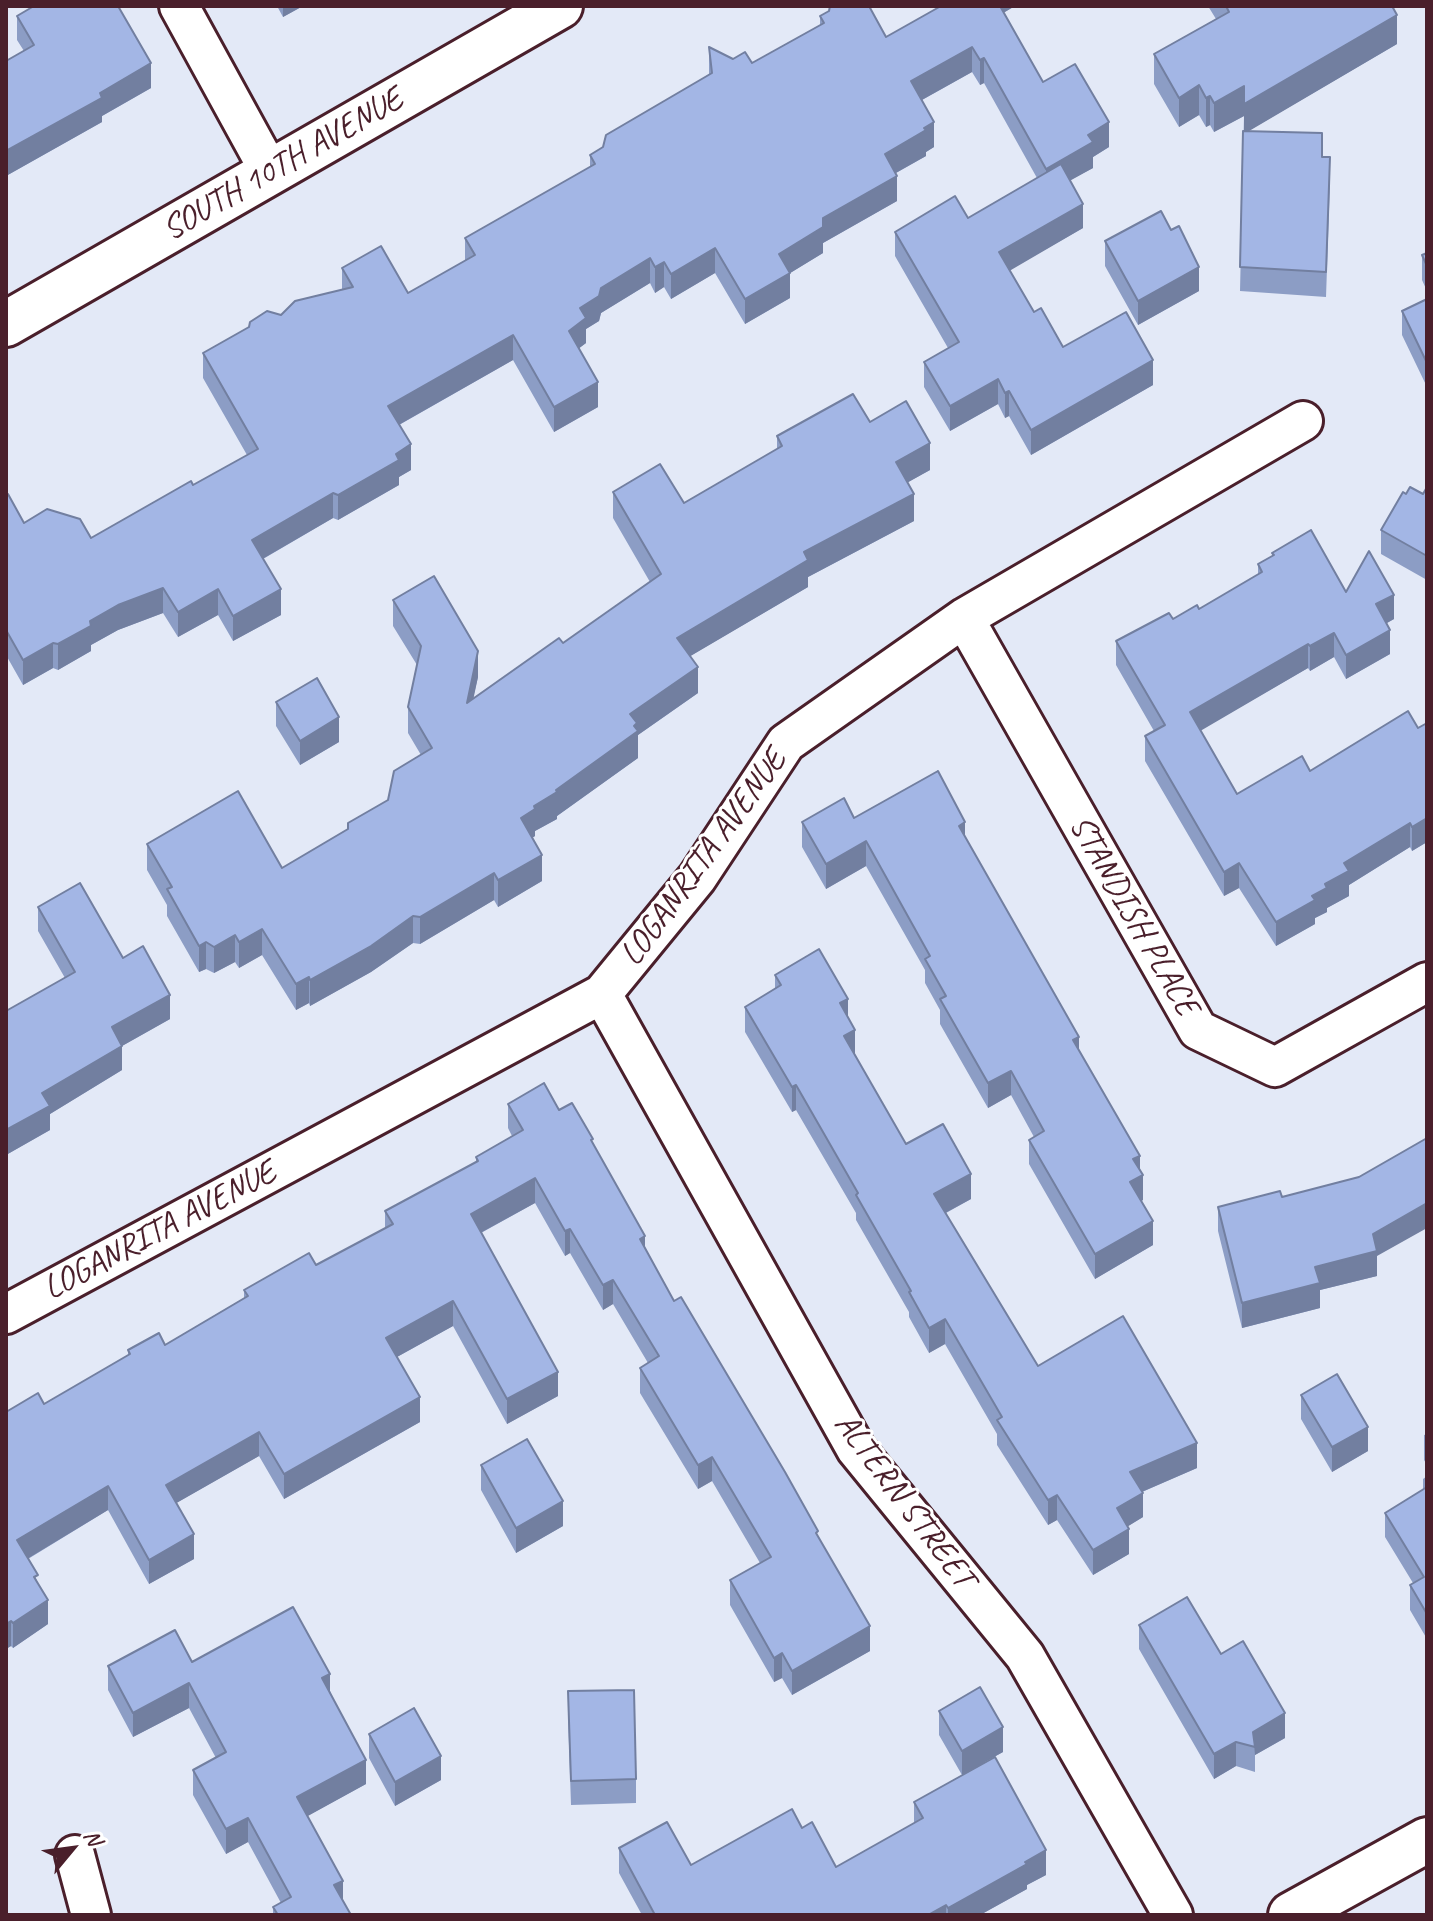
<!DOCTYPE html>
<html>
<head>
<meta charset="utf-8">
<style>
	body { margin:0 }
	#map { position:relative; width:1433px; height:1921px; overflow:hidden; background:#e3e9f7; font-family:Caveat,sans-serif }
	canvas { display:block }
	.frame { position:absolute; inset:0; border:8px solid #4a1f2b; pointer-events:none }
	.north { position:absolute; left:32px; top:1809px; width:80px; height:80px; -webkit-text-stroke:6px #fff; paint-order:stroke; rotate:61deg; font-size:22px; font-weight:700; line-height:32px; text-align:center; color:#4a1f2b }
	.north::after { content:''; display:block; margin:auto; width:28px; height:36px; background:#4a1f2b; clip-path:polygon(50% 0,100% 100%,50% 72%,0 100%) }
</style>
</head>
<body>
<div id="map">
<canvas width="1433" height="1921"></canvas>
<div class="frame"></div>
<div class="north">N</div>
</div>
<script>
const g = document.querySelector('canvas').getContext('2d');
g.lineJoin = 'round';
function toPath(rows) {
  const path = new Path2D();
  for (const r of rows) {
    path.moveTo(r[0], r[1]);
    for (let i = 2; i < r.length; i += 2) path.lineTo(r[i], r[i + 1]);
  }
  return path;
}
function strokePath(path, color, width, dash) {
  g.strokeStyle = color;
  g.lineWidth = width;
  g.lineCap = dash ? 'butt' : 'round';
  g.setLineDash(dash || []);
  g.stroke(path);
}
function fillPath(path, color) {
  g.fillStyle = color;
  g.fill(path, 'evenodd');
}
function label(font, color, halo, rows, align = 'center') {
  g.font = font + ' Caveat,sans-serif';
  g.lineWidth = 6;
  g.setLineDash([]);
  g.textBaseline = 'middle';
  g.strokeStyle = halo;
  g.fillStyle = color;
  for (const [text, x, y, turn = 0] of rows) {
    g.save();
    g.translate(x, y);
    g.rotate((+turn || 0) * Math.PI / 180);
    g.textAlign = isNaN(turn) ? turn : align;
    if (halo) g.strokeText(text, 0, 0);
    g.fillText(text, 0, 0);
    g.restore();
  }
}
const street = toPath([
	[179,6,270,172],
	[964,618,1198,1030,1275,1067,1427,982],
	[602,994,856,1449,1025,1656,1173,1915],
	[6,1314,602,994,697,878,786,743,964,618,1303,421],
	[75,1855,91,1915]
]);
const secondary = toPath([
	[6,324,560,6],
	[1291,1915,1427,1840]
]);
const wall = toPath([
	[277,6,303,6,283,17],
	[941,6,1015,6,1003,13,1043,82,1109,147,1093,157,1093,168,1070,180,1083,228,1009,270,1034,312,1063,347,1153,385,1031,455,1009,416,1005,418,998,404,950,431,924,387,924,362,948,348,895,256,895,232,968,218,1037,178,984,83,980,85,972,72,922,100,934,147,926,152,926,156,896,173,897,201,823,243,823,253,790,273,790,298,745,324,715,273,671,299,664,287,655,293,650,283,601,313,599,321,586,329,586,343,579,348,598,407,554,432,513,360,399,425,411,470,399,477,399,485,338,520,333,518,263,559,281,615,233,641,218,615,178,637,163,613,118,630,91,645,91,651,58,670,53,668,23,685,6,655,6,495,24,523,91,538,193,485,247,455,203,378,203,353,281,315,342,289,342,268,408,293,465,261,465,238,590,167,590,155,603,147,709,74,709,47,733,59,752,63,820,25,820,16,886,37],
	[1208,6,1392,6,1397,44,1248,131,1322,157,1330,182,1326,297,1240,291,1244,116,1214,132,1210,125,1206,127,1199,115,1179,127,1154,84,1154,54,1216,19],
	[17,16,151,88,102,116,102,122,6,176,6,61,24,51,17,40],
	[1105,241,1199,291,1138,325,1105,266],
	[1427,253,1427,291,1422,280,1422,255],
	[1427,299,1427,387,1402,335,1402,311],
	[870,422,930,470,908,482,914,521,808,577,808,587,690,656,698,693,638,735,638,758,557,816,557,819,535,831,535,836,532,838,542,881,498,907,494,900,420,944,413,943,371,972,310,1006,309,1003,296,1010,262,955,239,968,235,962,214,973,206,969,199,972,167,916,167,905,147,870,147,844,282,868,348,829,388,800,421,755,408,733,408,707,417,665,393,626,393,600,478,677,473,698,563,643,650,582,613,518,613,492,684,503,777,449,777,436],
	[1427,487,1427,580,1381,554,1381,530,1406,494,1423,494],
	[1272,553,1394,619,1387,623,1390,654,1346,679,1334,657,1310,671,1308,668,1200,730,1237,794,1310,771,1418,728,1427,723,1427,842,1412,851,1410,847,1349,885,1349,896,1327,908,1327,912,1315,918,1315,924,1276,946,1239,888,1224,896,1145,761,1145,736,1154,731,1116,665,1116,641,1199,609,1258,575,1258,564,1272,556],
	[276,702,339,742,300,765,276,726],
	[854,818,965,836,1079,1052,1140,1170,1143,1200,1141,1201,1153,1245,1095,1279,1029,1164,1029,1140,1034,1137,1011,1095,988,1108,940,1024,940,1010,925,983,925,970,866,866,826,889,802,847,802,822],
	[38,907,123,958,170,1019,122,1046,122,1070,50,1114,50,1130,6,1155,65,978,38,931],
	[775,975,848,1017,855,1055,906,1144,971,1199,946,1213,1038,1366,1197,1468,1142,1492,1143,1517,1128,1526,1129,1554,1093,1575,1057,1520,1048,1525,997,1445,997,1434,945,1344,929,1353,909,1317,909,1312,856,1220,856,1213,796,1110,792,1112,745,1032,745,1007,775,989],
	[508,1104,559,1110,593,1145,645,1248,674,1301,818,1537,870,1651,792,1695,782,1678,774,1682,730,1605,730,1580,760,1563,712,1481,698,1489,640,1393,640,1368,648,1363,613,1304,603,1310,570,1253,565,1256,535,1203,481,1233,558,1396,507,1424,453,1326,397,1357,420,1422,284,1499,259,1456,176,1503,194,1559,149,1584,108,1510,28,1559,38,1583,48,1624,13,1648,11,1646,6,1649,44,1404,128,1356,128,1350,165,1345,244,1298,244,1290,316,1265,385,1228,385,1211,476,1162,476,1157,512,1136,508,1128],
	[1359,1177,1377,1256,1377,1276,1320,1290,1320,1308,1242,1328,1218,1231,1218,1207,1282,1197],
	[1301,1395,1368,1451,1332,1472,1301,1419],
	[1427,1434,1427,1465,1424,1460,1424,1435],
	[481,1465,563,1526,516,1553,481,1490],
	[1427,1476,1427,1639,1410,1610,1410,1585,1413,1583,1385,1537,1385,1513,1423,1490,1423,1479],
	[1139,1625,1221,1654,1285,1738,1255,1755,1255,1772,1236,1766,1214,1779,1139,1649],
	[192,1662,330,1691,366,1784,307,1816,343,1901,351,1915,273,1915,273,1907,281,1903,248,1842,226,1854,193,1795,193,1770,216,1758,189,1708,133,1737,108,1690,108,1666],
	[939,1711,1003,1752,984,1762,1046,1875,1027,1885,1027,1889,980,1915,642,1915,619,1873,619,1848,691,1865,802,1828,836,1867,914,1823,914,1802,962,1775,939,1735],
	[568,1716,636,1779,636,1803,571,1805],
	[369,1734,441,1780,395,1806,369,1758]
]);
const shadedWall = toPath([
	[283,6,303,6,283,17],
	[993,6,1015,6,993,19],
	[1397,15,1397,44,1244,134,1244,116,1214,132,1214,103,1244,86],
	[972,47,972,72,911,106,911,81],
	[984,58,984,83,980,85,980,60],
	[151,63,151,88,102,116,102,122,6,176,6,151,100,93],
	[1199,85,1199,115,1179,127,1179,98],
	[1210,96,1210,125,1206,127,1206,98],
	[934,122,934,147,926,152,926,156,885,179,885,154],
	[1109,122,1109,147,1093,157,1093,168,1046,194,1046,169,1088,135],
	[897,176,897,201,823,243,823,253,787,275,790,273,790,298,745,324,745,299,779,254,823,218],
	[1083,204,1083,228,999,277,999,252],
	[715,248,715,273,671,299,671,274],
	[650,258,650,283,601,313,599,321,586,329,586,343,569,356,569,331,580,308,601,288],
	[664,262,664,287,655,293,655,267],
	[1199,267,1199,291,1138,325,1138,301],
	[513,335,513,360,388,431,388,406],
	[1153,360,1153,385,1031,455,1031,430],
	[998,379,998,404,950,431,950,406],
	[598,382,598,407,554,432,554,407],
	[1009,391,1009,416,1005,418,1005,393],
	[930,443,930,470,896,489,896,462],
	[411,444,411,470,399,477,399,485,338,520,338,495,396,454],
	[333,493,333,518,252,565,252,540],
	[914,494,914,521,808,577,808,587,677,664,677,638,804,552],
	[163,588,163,613,118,630,91,645,91,651,58,670,58,644,90,621,118,605],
	[218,589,218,615,178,637,178,612],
	[281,589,281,615,233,641,233,616],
	[1394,595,1394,619,1376,629,1376,604],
	[1390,630,1390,654,1346,679,1346,655],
	[1334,633,1334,657,1310,671,1310,646],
	[53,643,53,668,23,685,23,660],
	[1308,644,1308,668,1190,737,1190,712],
	[478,651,478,677,467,729,467,703],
	[698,667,698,693,638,735,638,758,557,816,557,819,535,831,535,836,521,845,521,818,534,806,556,790,630,714],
	[339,717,339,742,300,765,300,741],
	[1427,818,1427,842,1412,851,1412,827],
	[965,822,965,847,959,826],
	[1410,823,1410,847,1349,885,1349,896,1327,908,1327,912,1315,918,1315,924,1276,946,1276,922,1312,896,1325,884,1344,863],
	[866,841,866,866,826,889,826,864],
	[542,855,542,881,498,907,498,880],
	[1239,863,1239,888,1224,896,1224,872],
	[494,873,494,900,420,944,420,917],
	[413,916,413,943,371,972,310,1006,310,980],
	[262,929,262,955,239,968,239,942],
	[235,935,235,962,214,973,214,947],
	[206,942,206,969,199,972,199,946],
	[309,977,309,1003,296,1010,296,984],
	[170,995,170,1019,122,1046,122,1070,50,1114,50,1130,6,1155,6,1130,42,1093,112,1027],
	[848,999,848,1024,840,1003],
	[855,1030,855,1055,844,1036],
	[1079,1037,1079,1061,1073,1040],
	[1011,1071,1011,1095,988,1108,988,1083],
	[796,1085,796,1110,792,1112,792,1087],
	[1140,1156,1140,1177,1143,1175,1143,1200,1130,1207,1130,1182,1133,1159],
	[971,1174,971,1199,934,1219,934,1194],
	[535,1178,535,1203,471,1238,471,1214],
	[1427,1203,1427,1228,1377,1256,1377,1276,1320,1290,1320,1308,1242,1328,1242,1303,1315,1267],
	[1153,1221,1153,1245,1095,1279,1095,1254],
	[570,1229,570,1253,565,1256,565,1231],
	[645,1236,645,1260,640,1239],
	[613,1280,613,1304,603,1310,603,1285],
	[453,1301,453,1326,386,1363,386,1338],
	[945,1319,945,1344,929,1353,929,1328],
	[558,1372,558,1396,507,1424,507,1399],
	[420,1397,420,1422,284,1499,284,1474],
	[1368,1427,1368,1451,1332,1472,1332,1447],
	[259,1432,259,1456,166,1509,166,1485],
	[1197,1443,1197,1468,1130,1497,1130,1472],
	[712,1457,712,1481,698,1489,698,1465],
	[108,1486,108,1510,17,1565,17,1540],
	[1143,1493,1143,1517,1117,1533,1117,1508],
	[1057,1495,1057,1520,1048,1525,1048,1500],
	[563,1501,563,1526,516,1553,516,1528],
	[1129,1529,1129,1554,1093,1575,1093,1550],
	[194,1534,194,1559,149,1584,149,1560],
	[48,1600,48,1624,13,1648,13,1623],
	[11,1621,11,1646,6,1649,6,1624],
	[870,1626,870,1651,792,1695,792,1671],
	[782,1653,782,1678,774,1682,774,1658],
	[330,1674,330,1699,322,1678],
	[189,1683,189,1708,133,1737,133,1713],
	[1285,1713,1285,1738,1255,1755,1253,1732],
	[1003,1727,1003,1752,962,1775,962,1751],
	[1236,1742,1236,1766,1214,1779,1214,1754],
	[441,1756,441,1780,395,1806,395,1782],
	[366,1760,366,1784,297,1822,297,1797],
	[248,1818,248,1842,226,1854,226,1829],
	[1046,1850,1046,1875,1027,1885,1027,1889,980,1915,948,1915,948,1908],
	[343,1881,343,1905,334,1885],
	[946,1905,946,1915,928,1915]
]);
const building = toPath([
	[34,6,118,6,151,63,100,93,102,98,6,151,6,61,34,45,17,16,34,6],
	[830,6,869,6,886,37,941,6,1000,6,1043,82,1075,64,1109,122,1088,135,1093,142,1046,169,984,58,980,60,972,47,911,81,934,122,924,128,926,130,885,154,897,176,823,218,823,227,779,254,790,273,745,299,715,248,671,274,664,262,655,267,650,258,601,288,599,296,580,308,586,318,569,331,598,382,554,407,513,335,388,406,411,444,396,454,399,460,338,495,333,493,252,540,281,589,233,616,218,589,178,612,163,588,118,605,90,621,91,626,58,644,53,643,23,660,6,630,6,495,8,494,24,523,47,509,80,519,91,538,191,481,193,485,258,449,203,353,249,327,250,322,267,311,281,315,295,301,353,287,342,268,381,246,408,293,475,255,465,238,595,164,590,155,603,147,606,135,712,73,709,47,733,59,745,52,752,63,824,23,820,16,829,11,830,6],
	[1226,6,1392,6,1397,15,1244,104,1244,86,1214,103,1210,96,1206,98,1199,85,1179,98,1154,54,1229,12,1226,6],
	[1243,131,1322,133,1322,157,1330,157,1326,272,1240,267,1243,131],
	[1061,164,1083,204,999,252,1034,312,1041,308,1063,347,1126,312,1153,360,1031,430,1009,391,1005,393,998,379,950,406,924,362,959,342,895,232,955,196,968,218,1061,164],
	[1161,211,1171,230,1179,226,1199,267,1138,301,1105,241,1161,211],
	[1427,253,1427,266,1422,255,1427,253],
	[1427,299,1427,363,1402,311,1427,299],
	[853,394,870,422,906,401,930,443,896,462,914,494,804,552,808,560,677,638,698,667,630,714,637,723,634,726,638,731,556,790,557,792,534,806,535,809,521,818,542,855,498,880,494,873,420,917,413,916,371,946,310,980,309,977,296,984,262,929,239,942,235,935,214,947,206,942,199,946,167,889,172,887,147,844,238,791,282,868,348,829,348,823,388,800,394,771,432,748,408,707,421,646,393,600,434,576,478,651,467,703,559,638,563,643,661,574,613,492,660,464,684,503,782,446,777,436,853,394],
	[1410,487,1423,494,1427,487,1427,556,1381,530,1403,492,1406,494,1410,487],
	[1311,530,1346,592,1369,551,1394,595,1376,604,1390,630,1346,655,1334,633,1310,646,1308,644,1190,712,1237,794,1302,756,1310,771,1408,711,1418,728,1427,723,1427,818,1412,827,1410,823,1344,863,1349,871,1325,884,1327,888,1312,896,1315,900,1276,922,1239,863,1224,872,1145,736,1165,725,1116,641,1169,613,1173,619,1197,605,1199,609,1262,572,1258,564,1274,555,1272,553,1311,530],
	[317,678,339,717,300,741,276,702,317,678],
	[938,771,965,822,959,826,1079,1037,1073,1040,1140,1156,1133,1159,1143,1175,1130,1182,1153,1221,1095,1254,1029,1140,1044,1131,1011,1071,988,1083,940,999,946,996,925,959,930,956,866,841,826,864,802,822,844,798,854,818,938,771],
	[80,883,123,958,143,946,170,995,112,1027,122,1046,42,1093,50,1106,6,1130,6,1011,75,972,38,907,80,883],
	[819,949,848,999,840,1003,855,1030,844,1036,906,1144,943,1124,971,1174,934,1194,1038,1366,1123,1316,1197,1443,1130,1472,1143,1493,1117,1508,1129,1529,1093,1550,1057,1495,1048,1500,997,1420,1002,1417,945,1319,929,1328,909,1292,911,1291,856,1195,858,1193,796,1085,792,1087,745,1007,781,985,775,975,819,949],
	[544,1083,559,1110,572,1103,593,1139,591,1140,645,1236,640,1239,674,1301,681,1297,785,1472,818,1531,816,1533,870,1626,792,1671,782,1653,774,1658,730,1580,771,1557,712,1457,698,1465,640,1368,659,1356,613,1280,603,1285,570,1229,565,1231,535,1178,471,1214,558,1372,507,1399,453,1301,386,1338,420,1397,284,1474,259,1432,166,1485,194,1534,149,1560,108,1486,17,1540,38,1575,34,1577,48,1600,13,1623,11,1621,6,1624,6,1412,38,1393,44,1404,130,1354,128,1350,159,1333,165,1345,248,1296,244,1290,309,1253,316,1265,393,1224,385,1211,478,1161,476,1157,523,1130,508,1104,544,1083],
	[1427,1138,1427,1203,1373,1234,1377,1251,1315,1267,1320,1283,1242,1303,1218,1207,1280,1191,1282,1197,1359,1177,1427,1138],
	[1337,1374,1368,1427,1332,1447,1301,1395,1337,1374],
	[527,1439,563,1501,516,1528,481,1465,527,1439],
	[1427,1487,1427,1614,1410,1585,1424,1577,1385,1513,1427,1487],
	[1187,1597,1221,1654,1243,1641,1285,1713,1253,1732,1255,1747,1236,1742,1214,1754,1139,1625,1187,1597],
	[293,1607,330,1674,322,1678,366,1760,297,1797,343,1881,334,1885,351,1915,278,1915,273,1907,291,1897,248,1818,226,1829,193,1770,226,1752,189,1683,133,1713,108,1666,175,1630,192,1662,293,1607],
	[980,1687,1003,1727,962,1751,939,1711,980,1687],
	[634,1690,636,1779,571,1781,568,1691,634,1690],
	[414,1708,441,1756,395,1782,369,1734,414,1708],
	[995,1757,1046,1850,1025,1862,1027,1864,948,1908,946,1905,928,1915,655,1915,619,1848,667,1822,691,1865,792,1809,802,1828,812,1822,836,1867,923,1818,914,1802,995,1757]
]);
const streetNames = [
	["SOUTH 10TH AVENUE",283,165,-30],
	["LOGANRITA AVENUE",704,858,-54],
	["STANDISH PLACE",1133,916,60],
	["LOGANRITA AVENUE",160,1231,-28],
	["ALTERN STREET",904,1501,53]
];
strokePath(street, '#4a1f2b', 44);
strokePath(secondary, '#4a1f2b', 50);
strokePath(street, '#fff', 38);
strokePath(secondary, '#fff', 44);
fillPath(wall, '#8c9dc5');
fillPath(shadedWall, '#727fa0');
fillPath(building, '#a3b6e5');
strokePath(building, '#727fa0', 2);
label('34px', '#4a1f2b', '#fff', streetNames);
</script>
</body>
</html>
